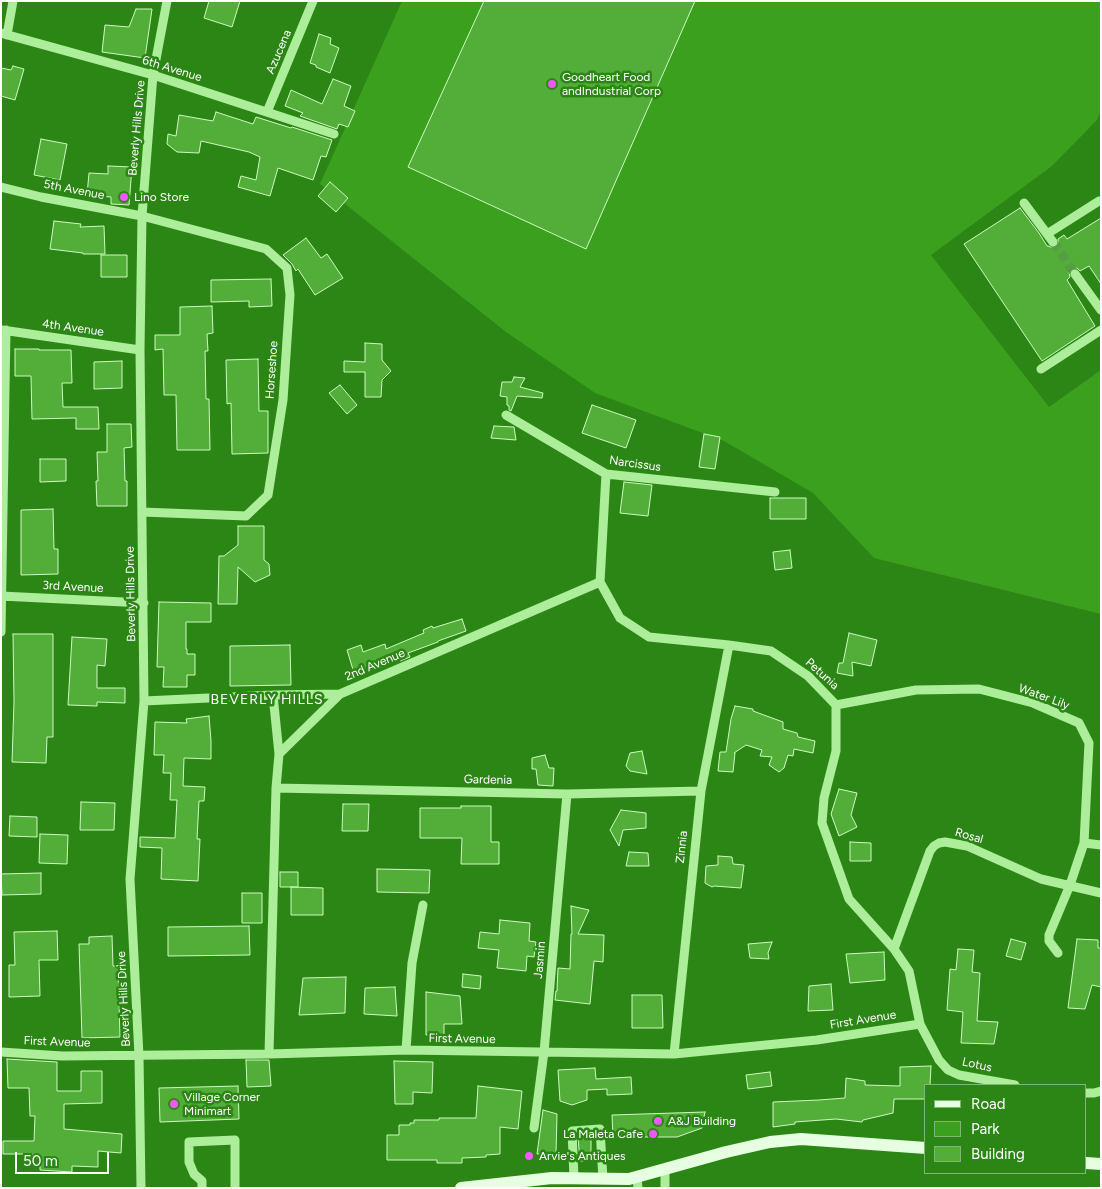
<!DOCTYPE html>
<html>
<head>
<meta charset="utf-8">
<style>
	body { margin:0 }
	#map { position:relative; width:1102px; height:1189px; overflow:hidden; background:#2c8615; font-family:Figtree,sans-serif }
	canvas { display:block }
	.frame { position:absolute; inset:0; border:2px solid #fff; pointer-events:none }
	.legend { position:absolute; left:924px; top:1084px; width:162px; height:90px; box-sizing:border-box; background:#2c8615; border:1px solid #80b673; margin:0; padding:6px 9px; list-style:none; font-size:15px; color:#fff }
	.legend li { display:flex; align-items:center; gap:10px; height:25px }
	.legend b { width:25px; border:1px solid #80b673 }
	.scale { position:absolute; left:15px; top:1152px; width:94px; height:22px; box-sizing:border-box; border:2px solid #fff; border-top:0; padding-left:6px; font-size:15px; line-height:18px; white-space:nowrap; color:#fff; -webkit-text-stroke:4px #2c8615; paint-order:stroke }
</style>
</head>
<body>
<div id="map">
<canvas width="1102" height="1189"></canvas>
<div class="frame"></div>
<ul class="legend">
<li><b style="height:6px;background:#e6ffe1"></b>Road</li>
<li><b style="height:14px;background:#3aa01d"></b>Park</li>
<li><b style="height:14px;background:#52ae39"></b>Building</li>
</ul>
<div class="scale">50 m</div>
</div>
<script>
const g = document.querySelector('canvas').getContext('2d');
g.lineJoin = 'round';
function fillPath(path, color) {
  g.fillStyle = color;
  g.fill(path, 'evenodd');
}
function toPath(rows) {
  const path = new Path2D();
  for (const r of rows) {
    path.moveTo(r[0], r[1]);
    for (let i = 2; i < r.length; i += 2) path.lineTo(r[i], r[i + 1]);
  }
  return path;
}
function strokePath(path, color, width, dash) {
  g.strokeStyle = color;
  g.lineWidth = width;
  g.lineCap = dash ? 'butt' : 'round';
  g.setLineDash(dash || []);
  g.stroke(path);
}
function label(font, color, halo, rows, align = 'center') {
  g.font = font + ' Figtree,sans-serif';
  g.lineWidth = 5;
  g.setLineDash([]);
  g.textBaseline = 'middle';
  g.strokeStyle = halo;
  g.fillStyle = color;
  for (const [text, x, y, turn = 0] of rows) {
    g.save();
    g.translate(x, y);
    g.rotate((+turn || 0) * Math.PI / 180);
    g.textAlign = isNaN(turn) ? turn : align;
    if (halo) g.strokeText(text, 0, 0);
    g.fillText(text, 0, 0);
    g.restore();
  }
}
const green = toPath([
	[402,1,1101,1,1101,110,1097,120,1052,166,931,255,1049,407,1101,370,1101,614,874,558,813,493,724,441,595,393,506,332,320,184]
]);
const building = toPath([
	[209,1,240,1,232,27,204,18,209,1],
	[484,1,695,1,586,249,408,167,484,1],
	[136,9,152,9,145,58,102,52,105,25,129,27,136,9],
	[319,34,331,38,330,44,339,48,330,73,316,67,316,65,310,63,319,34],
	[13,66,24,69,15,100,1,96,1,68,11,70,13,66],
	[333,79,351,86,344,106,355,111,348,127,339,124,337,129,300,116,303,113,285,106,291,90,322,104,333,79],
	[216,112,253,124,256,117,291,128,292,127,332,140,326,157,321,156,313,180,278,168,270,196,238,187,241,176,256,180,260,157,249,152,201,141,199,153,177,152,167,144,168,134,176,136,179,115,213,121,216,112],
	[41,139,67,144,60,180,34,175,41,139],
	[108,166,132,167,129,205,111,204,111,197,87,195,89,173,108,174,108,166],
	[330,182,348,198,336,212,318,196,330,182],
	[1020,208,1039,233,1047,246,1048,246,1053,248,1058,245,1058,239,1064,235,1067,239,1101,218,1101,284,1089,266,1080,271,1077,268,1072,269,1069,272,1070,277,1067,280,1095,326,1042,361,964,244,1020,208],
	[54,221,81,224,80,227,104,226,105,254,83,254,83,253,50,249,54,221],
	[306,238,321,258,327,254,343,278,315,295,298,269,296,271,292,264,283,255,306,238],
	[101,255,127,255,127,277,101,277,101,255],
	[271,279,272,306,249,307,249,301,211,302,211,280,271,279],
	[212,306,213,333,207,334,208,351,205,351,206,399,209,399,210,450,177,450,176,395,164,395,163,349,155,350,155,335,180,335,180,307,212,306],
	[365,343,382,344,382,360,391,371,382,380,381,397,365,397,365,372,344,372,344,361,365,362,365,343],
	[15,349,39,349,39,350,71,350,72,383,62,383,63,407,98,407,99,429,76,429,76,418,32,419,31,376,15,376,15,349],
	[258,359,259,411,268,411,268,453,232,454,231,403,227,404,226,360,258,359],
	[122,361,122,388,94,389,94,362,122,361],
	[514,377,525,378,520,387,543,393,542,398,517,396,511,411,509,410,509,406,507,405,507,397,500,396,502,382,512,382,514,377],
	[340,385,357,405,347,414,329,393,340,385],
	[592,405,636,420,626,448,582,433,592,405],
	[107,424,131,424,132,447,124,448,125,481,127,481,127,506,97,506,96,481,98,481,97,452,107,452,107,424],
	[494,426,514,427,516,440,491,438,494,426],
	[704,434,720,437,715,469,699,467,704,434],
	[40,459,66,459,66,481,40,482,40,459],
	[624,482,652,485,648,516,620,513,624,482],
	[770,498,806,498,806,519,770,519,770,498],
	[53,509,54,549,58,549,58,574,21,575,21,510,53,509],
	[238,526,264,526,264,560,269,564,270,575,255,582,238,567,237,604,218,604,219,556,224,556,238,545,238,526],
	[790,550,792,568,775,570,773,552,790,550],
	[159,602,211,603,211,622,186,622,186,649,187,649,187,654,195,654,195,675,187,675,187,687,163,687,164,667,157,667,159,602],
	[462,619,466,631,438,641,438,642,408,653,410,657,400,661,400,660,376,669,375,667,354,673,347,650,361,645,363,652,385,644,386,649,424,633,423,630,432,626,433,628,462,619],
	[849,633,877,640,871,666,852,662,853,676,837,673,839,663,843,663,849,633],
	[13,634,53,634,53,737,47,737,46,763,12,762,14,702,13,634],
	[72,637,107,639,105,666,97,665,97,688,125,688,125,703,97,702,97,706,68,705,72,637],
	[290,645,291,685,230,686,230,646,290,645],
	[735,706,753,709,753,711,783,722,783,729,797,733,798,737,815,741,813,753,794,749,793,756,788,755,784,768,779,772,769,765,772,757,760,756,762,750,746,745,734,753,735,753,733,772,718,771,720,752,726,752,731,719,735,706],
	[209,716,211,741,211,759,184,758,183,786,205,787,204,801,199,801,197,839,200,839,198,881,161,879,162,848,140,847,140,837,175,838,177,800,170,800,171,773,163,773,164,755,154,755,155,722,187,723,186,719,209,716],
	[642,751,647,774,630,771,626,766,630,753,642,751],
	[545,755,549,768,554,768,553,786,538,785,536,769,532,769,532,758,545,755],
	[839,789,857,793,851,815,857,827,839,836,831,814,839,789],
	[81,802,115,803,114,830,80,830,81,802],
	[343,804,369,804,368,831,342,831,343,804],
	[461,806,491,806,491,842,499,842,499,864,461,864,462,838,420,838,420,808,461,808,461,806],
	[621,810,646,813,646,828,623,830,619,846,610,830,621,810],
	[10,816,37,817,37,837,9,836,10,816],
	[40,834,68,835,67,864,39,863,40,834],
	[850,842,871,843,871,861,850,861,850,842],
	[629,852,648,853,649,866,626,866,629,852],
	[718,856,732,857,733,864,744,865,741,888,714,886,712,887,705,883,706,866,718,865,718,856],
	[377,869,430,870,429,893,377,892,377,869],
	[280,872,298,872,298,887,280,887,280,872],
	[41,873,41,894,2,895,1,874,41,873],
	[291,887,323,888,323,915,291,915,291,887],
	[242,893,262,893,262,923,242,923,242,893],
	[571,906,589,910,578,934,604,935,603,962,594,961,590,1004,555,1000,556,991,557,991,558,968,570,969,571,934,572,934,571,906],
	[500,920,530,923,529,941,536,942,534,957,527,956,526,971,497,968,499,950,478,948,480,932,499,934,500,920],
	[249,926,250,955,168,956,168,927,249,926],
	[57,931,58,960,39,960,40,996,9,997,9,965,15,965,14,932,57,931],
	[112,936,113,966,118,966,120,1037,82,1038,79,944,89,944,89,937,112,936],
	[1011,939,1026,943,1021,960,1006,956,1011,939],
	[1077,939,1098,940,1098,948,1101,948,1101,987,1092,985,1085,1009,1068,1008,1077,939],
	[772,942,768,953,769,959,750,958,748,944,772,942],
	[958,949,974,950,972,972,980,973,977,1021,998,1022,994,1044,961,1043,963,1012,947,1010,950,969,956,970,958,949],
	[884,952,885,980,850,983,846,954,884,952],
	[463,974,481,976,480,989,462,987,463,974],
	[346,977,345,1013,299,1015,303,978,346,977],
	[831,984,833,1010,808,1011,809,986,831,984],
	[395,987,397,1016,364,1014,365,988,395,987],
	[426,992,460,996,462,1024,444,1024,444,1035,426,1035,426,992],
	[632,995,662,995,663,1028,632,1028,632,995],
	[7,1059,57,1062,57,1091,81,1091,81,1071,102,1071,102,1103,64,1104,64,1129,122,1134,121,1153,98,1151,98,1167,72,1166,72,1172,40,1170,40,1158,33,1158,33,1154,3,1154,3,1141,34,1141,35,1116,30,1116,29,1088,8,1088,7,1059],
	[246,1060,269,1060,271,1086,247,1087,246,1060],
	[394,1061,433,1062,432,1093,413,1092,413,1104,395,1104,394,1061],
	[931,1066,930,1085,926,1085,926,1099,894,1099,893,1113,863,1120,862,1122,836,1119,795,1122,795,1124,773,1127,773,1102,819,1100,845,1098,846,1078,865,1081,865,1085,900,1086,900,1067,931,1066],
	[595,1068,596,1079,631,1077,632,1094,607,1095,607,1089,587,1090,587,1100,572,1105,560,1101,558,1070,595,1068],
	[770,1072,772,1086,748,1089,746,1075,770,1072],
	[238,1086,239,1119,160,1122,159,1088,238,1086],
	[478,1086,522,1091,518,1129,500,1127,500,1154,486,1155,486,1157,462,1158,462,1163,437,1163,437,1160,387,1160,387,1135,399,1135,399,1125,410,1125,410,1123,414,1123,414,1120,439,1120,439,1118,476,1118,478,1086],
	[543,1110,557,1114,556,1154,537,1154,543,1110],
	[705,1112,702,1128,677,1137,613,1137,612,1115,705,1112],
	[591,1136,591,1161,580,1161,578,1137,591,1136]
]);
const minorTunnel = toPath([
	[1053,242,1075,274]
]);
const minor = toPath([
	[1,33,153,75,334,134],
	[7,35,13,1],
	[267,112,313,1],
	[1,187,41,197,142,216,266,249,287,268,290,295,283,400,268,495,246,516,142,512],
	[1024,203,1053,242],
	[1047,234,1099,201],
	[1075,274,1101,310],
	[2,330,140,350],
	[1041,369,1101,330],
	[506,415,606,474,775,492],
	[606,474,600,582,620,618,649,637,729,645,771,651,808,676,836,705,836,751,824,798,822,823,849,899,894,949,909,971,920,1024,939,1060,948,1070,959,1075,1015,1085],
	[1,596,144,603],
	[1,632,6,330],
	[144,701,273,695,340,694,600,582],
	[836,705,916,690,979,689,1033,703,1079,723,1089,743,1084,843,1070,885,1049,935,1049,941,1058,953],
	[279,754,340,694],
	[276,788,567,794,701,791],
	[1084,843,1101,845],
	[894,949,930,851,934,846,939,843,945,842,967,846,1041,879,1101,893],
	[406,1050,412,963,423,905],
	[1,1052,62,1056,269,1054,406,1050,674,1054,817,1040,920,1024],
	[269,1054,276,788,279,754,273,695],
	[674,1054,701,791,729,645],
	[1086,1093,1094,1093,1101,1091],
	[534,1128,544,1052,567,794],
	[665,1170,665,1188],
	[637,1177,638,1188],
	[574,1178,572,1131,600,1129,603,1179],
	[141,1188,139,1056,130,879,144,701,140,350,142,216,153,75,167,1],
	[202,1188,202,1181,194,1174,189,1162,189,1142,235,1140,235,1188]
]);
const major = toPath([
	[1086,1163,1101,1164],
	[461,1188,552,1178,629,1179,726,1152,770,1142,801,1139,926,1148]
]);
const markers = [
	[552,84,5,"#f557ff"],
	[124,197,5,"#f557ff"],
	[174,1104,5,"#f557ff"],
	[658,1121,5,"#f557ff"],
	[653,1134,5,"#f557ff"],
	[529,1156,5,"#f557ff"]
];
const streetNames = [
	["Azucena",279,52,-67],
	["6th Avenue",172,69,17],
	["Beverly Hills Drive",137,128,-85],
	["5th Avenue",74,190,11],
	["4th Avenue",73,328,8],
	["Horseshoe",272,370,-86],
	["Narcissus",635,464,8],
	["3rd Avenue",73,587,3],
	["Beverly Hills Drive",131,594,-91],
	["2nd Avenue",375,665,-23],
	["Petunia",822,674,42],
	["Water Lily",1044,697,20],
	["Gardenia",488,780,1],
	["Rosal",969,836,16],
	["Zinnia",682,847,-84],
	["Jasmin",540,960,-85],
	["Beverly Hills Drive",124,999,-93],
	["First Avenue",863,1020,-9],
	["First Avenue",462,1039,1],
	["First Avenue",57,1042,2],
	["Lotus",977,1065,12]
];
const poiNames = [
	["Goodheart Food",562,77],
	["andIndustrial Corp",562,91],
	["Lino Store",134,197],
	["Village Corner",184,1097],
	["Minimart",184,1111],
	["A&J Building",668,1121],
	["La Maleta Cafe",643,1134,"right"],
	["Arvie's Antiques",539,1156]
];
const neighbourhoodNames = [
	["BEVERLY HILLS",267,700]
];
fillPath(green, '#3aa01d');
fillPath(building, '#52ae39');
strokePath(building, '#cdfac0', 1);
strokePath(minorTunnel, '#569e44', 9, [9, 4.5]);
strokePath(minor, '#acee9a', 9);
strokePath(major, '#e6ffe1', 12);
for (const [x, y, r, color] of markers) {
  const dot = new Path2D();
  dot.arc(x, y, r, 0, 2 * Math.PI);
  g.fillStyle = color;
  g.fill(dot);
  strokePath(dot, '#2c8615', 2);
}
label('12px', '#fff', '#2c8615', streetNames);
label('12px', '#fff', '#2c8615', poiNames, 'left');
g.letterSpacing = '1px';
label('14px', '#fff', '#2c8615', neighbourhoodNames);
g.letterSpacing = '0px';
</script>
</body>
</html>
